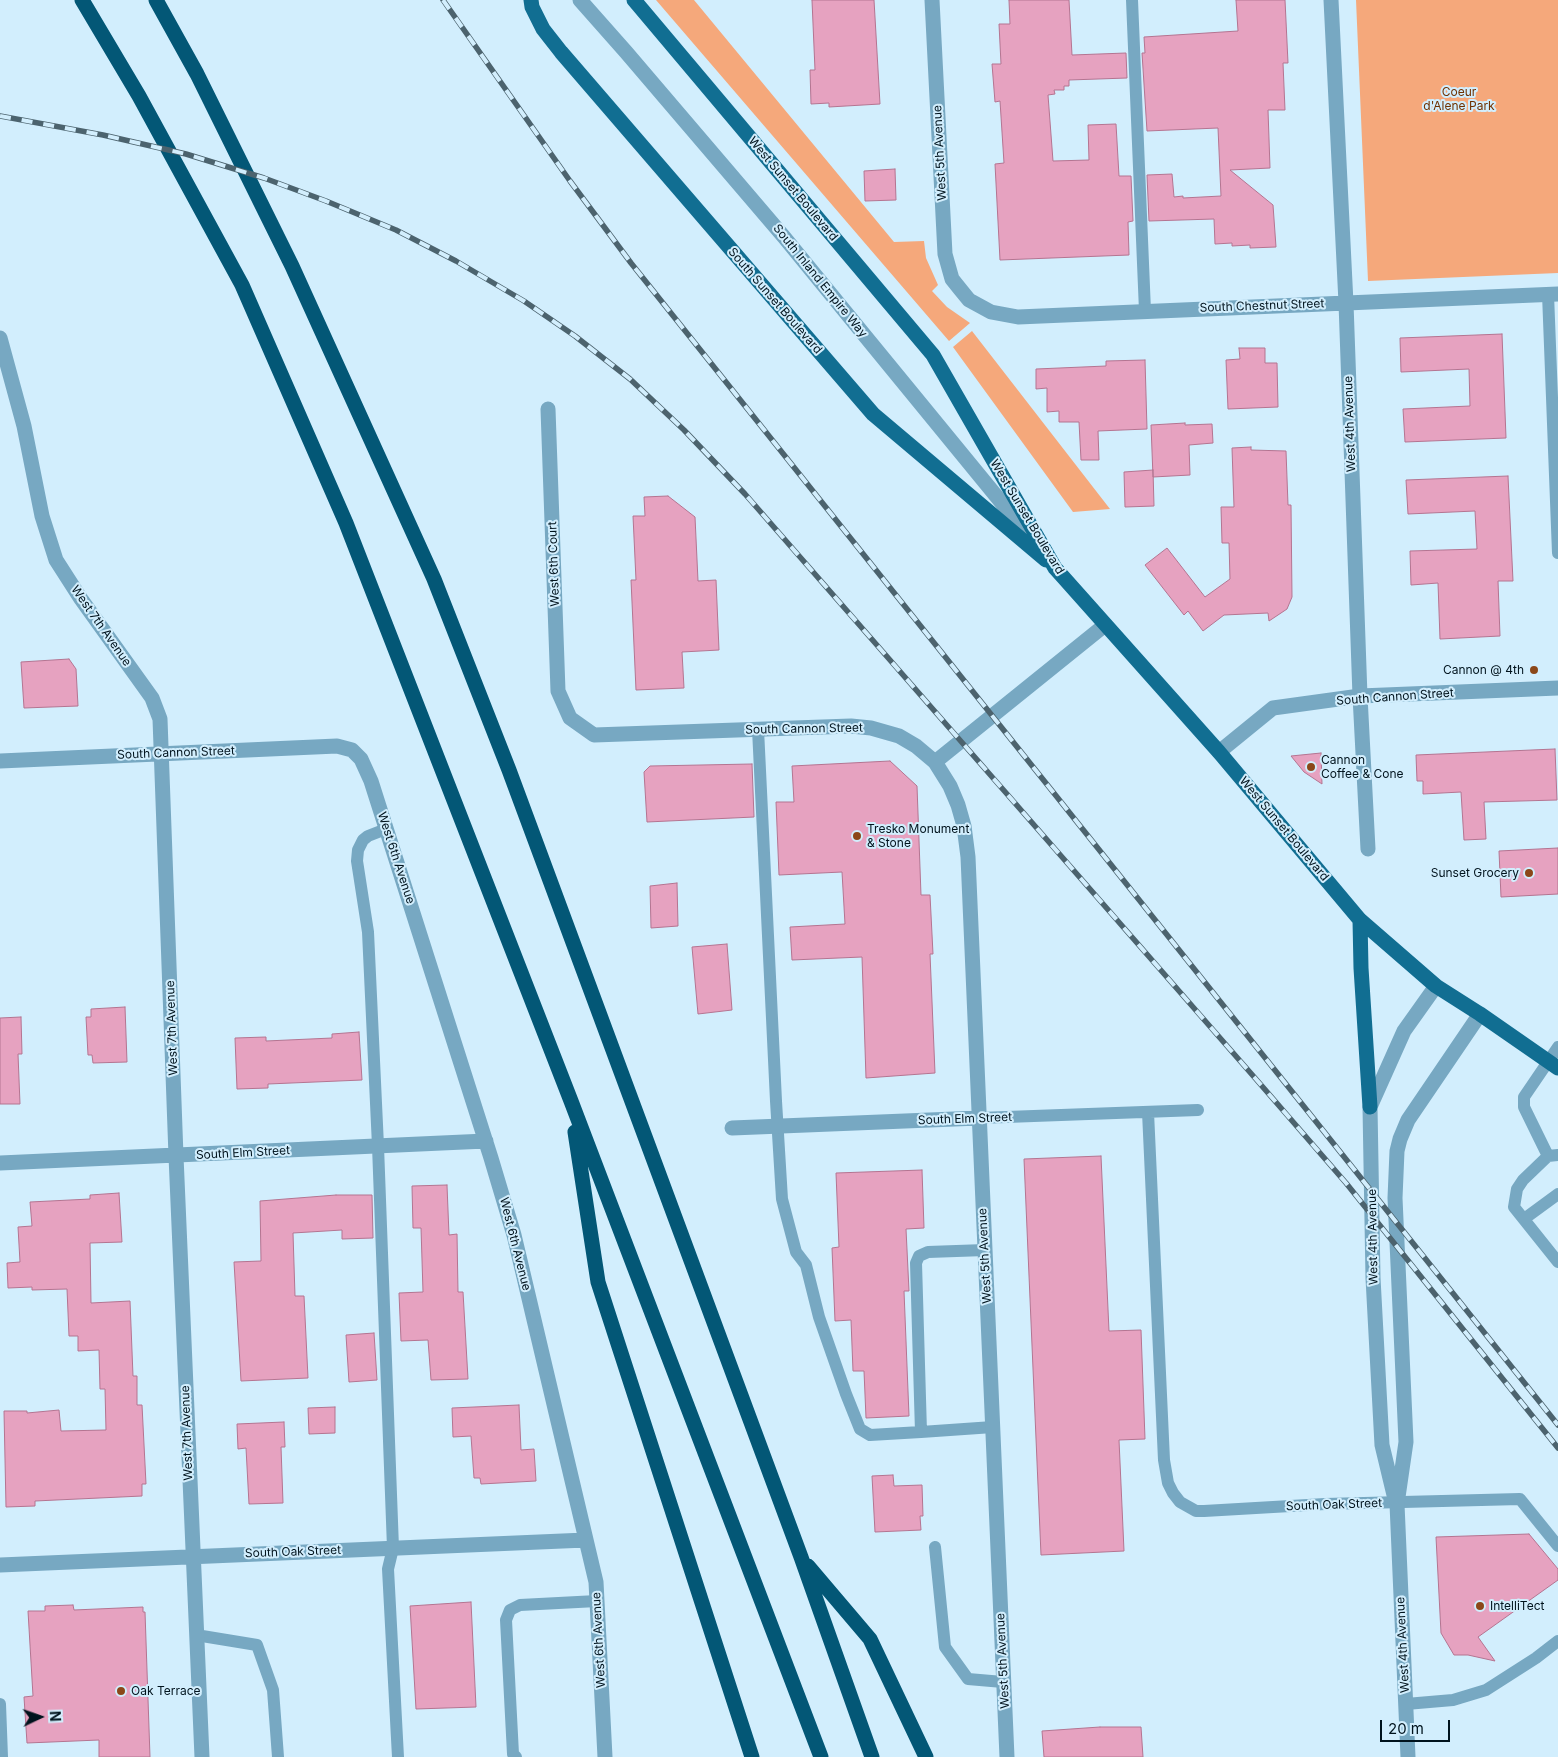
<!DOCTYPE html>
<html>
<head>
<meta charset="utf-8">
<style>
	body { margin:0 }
	#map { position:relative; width:1558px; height:1757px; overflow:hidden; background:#d2eefd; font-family:Inter,sans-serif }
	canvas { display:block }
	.north { position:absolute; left:15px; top:1692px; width:50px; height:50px; -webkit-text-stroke:4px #d2eefd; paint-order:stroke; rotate:87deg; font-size:14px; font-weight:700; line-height:20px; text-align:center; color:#00131d }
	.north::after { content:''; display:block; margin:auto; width:18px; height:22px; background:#00131d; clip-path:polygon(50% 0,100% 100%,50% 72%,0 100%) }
	.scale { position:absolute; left:1380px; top:1720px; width:70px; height:22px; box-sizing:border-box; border:2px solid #00131d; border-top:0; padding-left:6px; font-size:15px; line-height:18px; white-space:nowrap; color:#00131d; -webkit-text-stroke:4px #d2eefd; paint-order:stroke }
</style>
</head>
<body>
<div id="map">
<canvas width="1558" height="1757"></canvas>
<div class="north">N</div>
<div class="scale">20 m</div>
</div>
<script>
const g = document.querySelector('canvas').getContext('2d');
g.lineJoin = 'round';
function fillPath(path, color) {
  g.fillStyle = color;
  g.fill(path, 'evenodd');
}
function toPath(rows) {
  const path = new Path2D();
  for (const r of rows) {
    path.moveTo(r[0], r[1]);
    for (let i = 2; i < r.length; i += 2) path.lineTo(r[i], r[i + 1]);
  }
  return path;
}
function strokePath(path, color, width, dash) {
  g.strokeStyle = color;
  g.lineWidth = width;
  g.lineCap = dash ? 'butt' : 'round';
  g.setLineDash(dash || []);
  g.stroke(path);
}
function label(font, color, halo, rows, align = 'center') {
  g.font = font + ' Inter,sans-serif';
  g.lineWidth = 4;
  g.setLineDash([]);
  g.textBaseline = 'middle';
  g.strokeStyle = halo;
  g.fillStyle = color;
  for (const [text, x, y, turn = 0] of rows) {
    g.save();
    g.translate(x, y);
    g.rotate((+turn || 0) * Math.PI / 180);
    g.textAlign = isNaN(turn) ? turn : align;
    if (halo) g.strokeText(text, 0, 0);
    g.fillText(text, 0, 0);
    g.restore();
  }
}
const green = toPath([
	[656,0,694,0,894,242,924,241,926,258,938,285,932,291,947,307,970,323,949,341],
	[1356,0,1558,0,1558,273,1368,281],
	[972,331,1110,509,1073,512,953,347]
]);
const building = toPath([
	[812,0,874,0,880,104,829,107,829,103,811,104,810,70,815,70,812,0],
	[1009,0,1069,0,1072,55,1126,53,1127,78,1069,80,1069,86,1064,86,1064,90,1054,90,1055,94,1048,95,1053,161,1089,160,1088,125,1116,124,1119,176,1131,176,1133,221,1128,222,1129,255,1000,260,995,164,1004,163,1000,101,995,102,992,64,1001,64,999,24,1010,24,1009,0],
	[1236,0,1285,0,1288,63,1283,63,1285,110,1268,110,1270,168,1230,170,1273,205,1276,247,1250,248,1250,245,1232,246,1232,243,1215,244,1214,219,1149,221,1147,175,1172,174,1174,197,1183,196,1183,198,1221,196,1218,128,1147,131,1142,53,1145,53,1144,37,1238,31,1236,0],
	[895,169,896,200,865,201,864,171,895,169],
	[1502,334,1506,438,1405,442,1403,409,1470,406,1469,369,1401,372,1400,338,1502,334],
	[1239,348,1265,348,1265,363,1277,363,1278,407,1228,409,1226,360,1240,359,1239,348],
	[1145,360,1147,429,1098,431,1099,460,1081,460,1079,422,1059,422,1059,411,1047,412,1047,388,1036,389,1036,369,1106,366,1106,361,1145,360],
	[1185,423,1185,425,1212,424,1213,443,1189,445,1190,475,1153,477,1151,425,1185,423],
	[1251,447,1251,450,1286,451,1288,505,1291,505,1292,597,1287,609,1269,621,1268,613,1224,615,1203,631,1188,611,1184,615,1145,565,1167,548,1205,597,1230,579,1229,543,1222,543,1221,507,1234,507,1232,448,1251,447],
	[1153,470,1154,506,1125,507,1124,472,1153,470],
	[1508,476,1513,581,1498,581,1500,636,1440,639,1438,583,1411,585,1410,551,1477,549,1475,511,1408,514,1406,480,1508,476],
	[668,496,695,517,698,581,716,580,719,650,682,652,684,688,636,690,631,580,636,580,633,516,645,516,644,497,668,496],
	[69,659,76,669,78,706,24,708,21,662,69,659],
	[1555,749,1557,800,1484,802,1486,839,1464,840,1461,792,1423,794,1423,781,1417,781,1416,755,1555,749],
	[1321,753,1322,784,1304,772,1291,756,1321,753],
	[890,761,917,786,921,895,930,895,933,954,930,954,935,1073,866,1078,862,957,792,960,790,927,845,924,842,872,779,875,776,802,794,802,792,766,890,761],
	[752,764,754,817,647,822,644,772,650,766,752,764],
	[1558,848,1558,894,1501,897,1499,851,1558,848],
	[677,883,678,926,651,928,650,886,677,883],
	[727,944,732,1010,698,1014,692,947,727,944],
	[125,1007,127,1062,93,1063,92,1055,88,1055,86,1017,91,1017,91,1009,125,1007],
	[21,1017,22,1054,18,1054,20,1104,0,1104,0,1018,21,1017],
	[359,1032,362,1080,268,1084,268,1088,237,1089,235,1038,266,1037,266,1041,332,1038,332,1034,359,1032],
	[1101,1156,1109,1331,1141,1330,1145,1439,1119,1440,1124,1551,1041,1555,1024,1159,1101,1156],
	[922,1170,924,1228,906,1229,909,1291,904,1291,909,1416,866,1418,864,1371,853,1371,851,1320,835,1321,832,1248,839,1247,836,1173,922,1170],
	[447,1185,449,1235,457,1234,458,1292,463,1292,468,1379,431,1380,428,1340,401,1341,399,1293,423,1292,421,1228,413,1228,412,1186,447,1185],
	[119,1193,122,1242,90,1243,91,1303,130,1301,133,1376,137,1376,137,1405,142,1405,146,1484,142,1484,142,1496,35,1501,35,1506,6,1507,4,1411,27,1411,27,1413,59,1410,61,1431,106,1430,105,1389,100,1389,99,1350,78,1351,78,1336,69,1336,67,1289,32,1290,32,1287,8,1288,7,1263,20,1262,18,1227,32,1226,30,1202,90,1199,90,1195,119,1193],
	[336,1195,372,1195,373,1238,342,1239,342,1230,293,1233,295,1296,304,1296,308,1378,241,1381,234,1262,261,1261,260,1201,336,1195],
	[374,1333,377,1380,349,1382,346,1335,374,1333],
	[519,1405,521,1450,534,1449,536,1481,481,1484,480,1478,474,1478,471,1436,453,1437,452,1408,519,1405],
	[335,1407,335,1433,309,1434,308,1408,335,1407],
	[284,1422,285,1447,281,1447,283,1503,249,1504,246,1448,238,1449,237,1424,284,1422],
	[893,1475,894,1486,922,1485,923,1516,920,1516,921,1530,875,1532,872,1476,893,1475],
	[1529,1534,1558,1569,1558,1580,1478,1637,1495,1661,1468,1655,1454,1655,1441,1633,1436,1537,1529,1534],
	[471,1602,476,1707,416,1709,410,1606,471,1602],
	[73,1605,74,1610,143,1607,143,1612,145,1612,150,1757,99,1757,99,1740,27,1743,24,1697,33,1696,28,1611,45,1611,45,1606,73,1605],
	[1100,1727,1141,1727,1143,1757,1044,1757,1042,1731,1100,1727]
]);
const service = toPath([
	[1132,0,1145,311],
	[1548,294,1558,553],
	[758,729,776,1101,782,1199,796,1252,806,1265,819,1317,846,1394,860,1429,870,1435,921,1432],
	[386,829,368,836,363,840,358,850,357,861,368,932,378,1146,393,1548,388,1569,398,1757],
	[1558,1047,1524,1097,1524,1107,1548,1156,1558,1155],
	[1148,1112,1164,1460,1168,1483,1173,1493,1180,1502,1196,1511,1204,1511,1325,1504,1520,1499,1558,1546],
	[979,1118,1198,1110],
	[1548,1156,1523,1180,1517,1189,1514,1207,1558,1262],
	[1524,1219,1558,1194],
	[985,1250,928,1252,919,1256,916,1263,921,1432,993,1427],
	[935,1547,945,1647,968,1679,1003,1682],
	[196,1635,257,1645,273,1690,278,1757],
	[0,1704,2,1757],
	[1406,1704,1453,1700,1486,1690,1536,1658,1558,1641],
	[516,1757,513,1754,506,1620,510,1610,520,1605,597,1601]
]);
const minor = toPath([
	[932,0,945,254,952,279,960,289,969,300,991,312,1018,317,1558,294],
	[1331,0,1346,303,1360,696,1368,849],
	[0,338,24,426,42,516,56,560,81,599,152,698,160,719,176,1156,202,1757],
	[548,409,558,691,570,718,594,735,851,726,871,728,899,736,916,746,935,762,950,786,958,805,964,826,968,857,1007,1757],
	[1219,752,1273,708,1360,696,1558,688],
	[0,761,337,746,352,750,361,759,371,781,491,1158,514,1235,596,1582,605,1757],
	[935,762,1105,625],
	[732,1128,979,1118],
	[0,1163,486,1141],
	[0,1565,586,1540]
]);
const tertiary = toPath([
	[580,0,626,52,784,237,1038,547],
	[1394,1495,1382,1445,1373,1278,1370,1107,1404,1031,1436,986],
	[1408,1757,1397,1504,1406,1442,1395,1198,1397,1151,1400,1139,1408,1120,1480,1014]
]);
const primary = toPath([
	[531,0,532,7,543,29,561,52,873,414,1046,560],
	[634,0,933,355,1055,568,1064,578,1219,752,1360,920,1436,986,1480,1014,1558,1068],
	[1360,920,1361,968,1370,1107]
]);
const motorway = toPath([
	[82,0,139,96,242,285,346,523,571,1101,821,1757],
	[156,0,197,74,292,266,434,579,509,770,801,1557,872,1757],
	[575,1132,598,1282,752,1757],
	[808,1566,870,1639,926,1757]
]);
const rail = toPath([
	[443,0,570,181,631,263,1558,1425],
	[0,116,103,135,186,154,264,178,326,201,396,230,456,261,524,301,575,336,630,379,684,430,745,494,1255,1078,1346,1183,1558,1448]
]);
const markers = [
	[1534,670,5,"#8b4719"],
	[1311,767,5,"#8b4719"],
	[857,836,5,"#8b4719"],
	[1529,873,5,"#8b4719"],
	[1480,1606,5,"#8b4719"],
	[121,1691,5,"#8b4719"]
];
const parkNames = [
	["Coeur",1459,92],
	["d'Alene Park",1459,106]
];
const streetNames = [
	["West 5th Avenue",940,153,-93],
	["West Sunset Boulevard",793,189,50],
	["South Inland Empire Way",820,281,51],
	["South Sunset Boulevard",775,301,49],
	["South Chestnut Street",1262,306,-2],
	["West 4th Avenue",1350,424,-92],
	["West Sunset Boulevard",1027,517,59],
	["West 6th Court",554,564,-92],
	["West 7th Avenue",101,626,55],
	["South Cannon Street",1395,697,-4],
	["South Cannon Street",804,729,-1],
	["South Cannon Street",176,753,-2],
	["West Sunset Boulevard",1284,829,50],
	["West 6th Avenue",396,858,72],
	["West 7th Avenue",172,1028,-92],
	["South Elm Street",965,1119,-2],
	["South Elm Street",243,1153,-3],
	["West 4th Avenue",1373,1237,-91],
	["West 6th Avenue",515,1244,76],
	["West 5th Avenue",985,1256,-93],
	["West 7th Avenue",187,1433,-92],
	["South Oak Street",1334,1505,-2],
	["South Oak Street",293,1552,-2],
	["West 6th Avenue",599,1640,-93],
	["West 4th Avenue",1403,1645,-93],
	["West 5th Avenue",1003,1661,-93]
];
const poiNames = [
	["Cannon @ 4th",1524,670,"right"],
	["Cannon",1321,760],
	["Coffee & Cone",1321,774],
	["Tresko Monument",867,829],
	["& Stone",867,843],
	["Sunset Grocery",1519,873,"right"],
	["IntelliTect",1490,1606],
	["Oak Terrace",131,1691]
];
fillPath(green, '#f5a87b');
fillPath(building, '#e6a2c0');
strokePath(building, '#b47491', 1);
strokePath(service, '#77a8c2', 12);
strokePath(minor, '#77a8c2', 15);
strokePath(tertiary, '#77a8c2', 15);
strokePath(primary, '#116e92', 15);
strokePath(motorway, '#035776', 15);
strokePath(rail, '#4c636e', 5.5);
strokePath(rail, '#d2eefd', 4, [11]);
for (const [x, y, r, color] of markers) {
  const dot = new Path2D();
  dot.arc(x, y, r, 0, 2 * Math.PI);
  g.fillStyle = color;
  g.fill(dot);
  strokePath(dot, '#d2eefd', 2);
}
label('12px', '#6f3100', '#d2eefd', parkNames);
label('12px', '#00131d', '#d2eefd', streetNames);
label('12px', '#00131d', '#d2eefd', poiNames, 'left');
</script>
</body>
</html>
